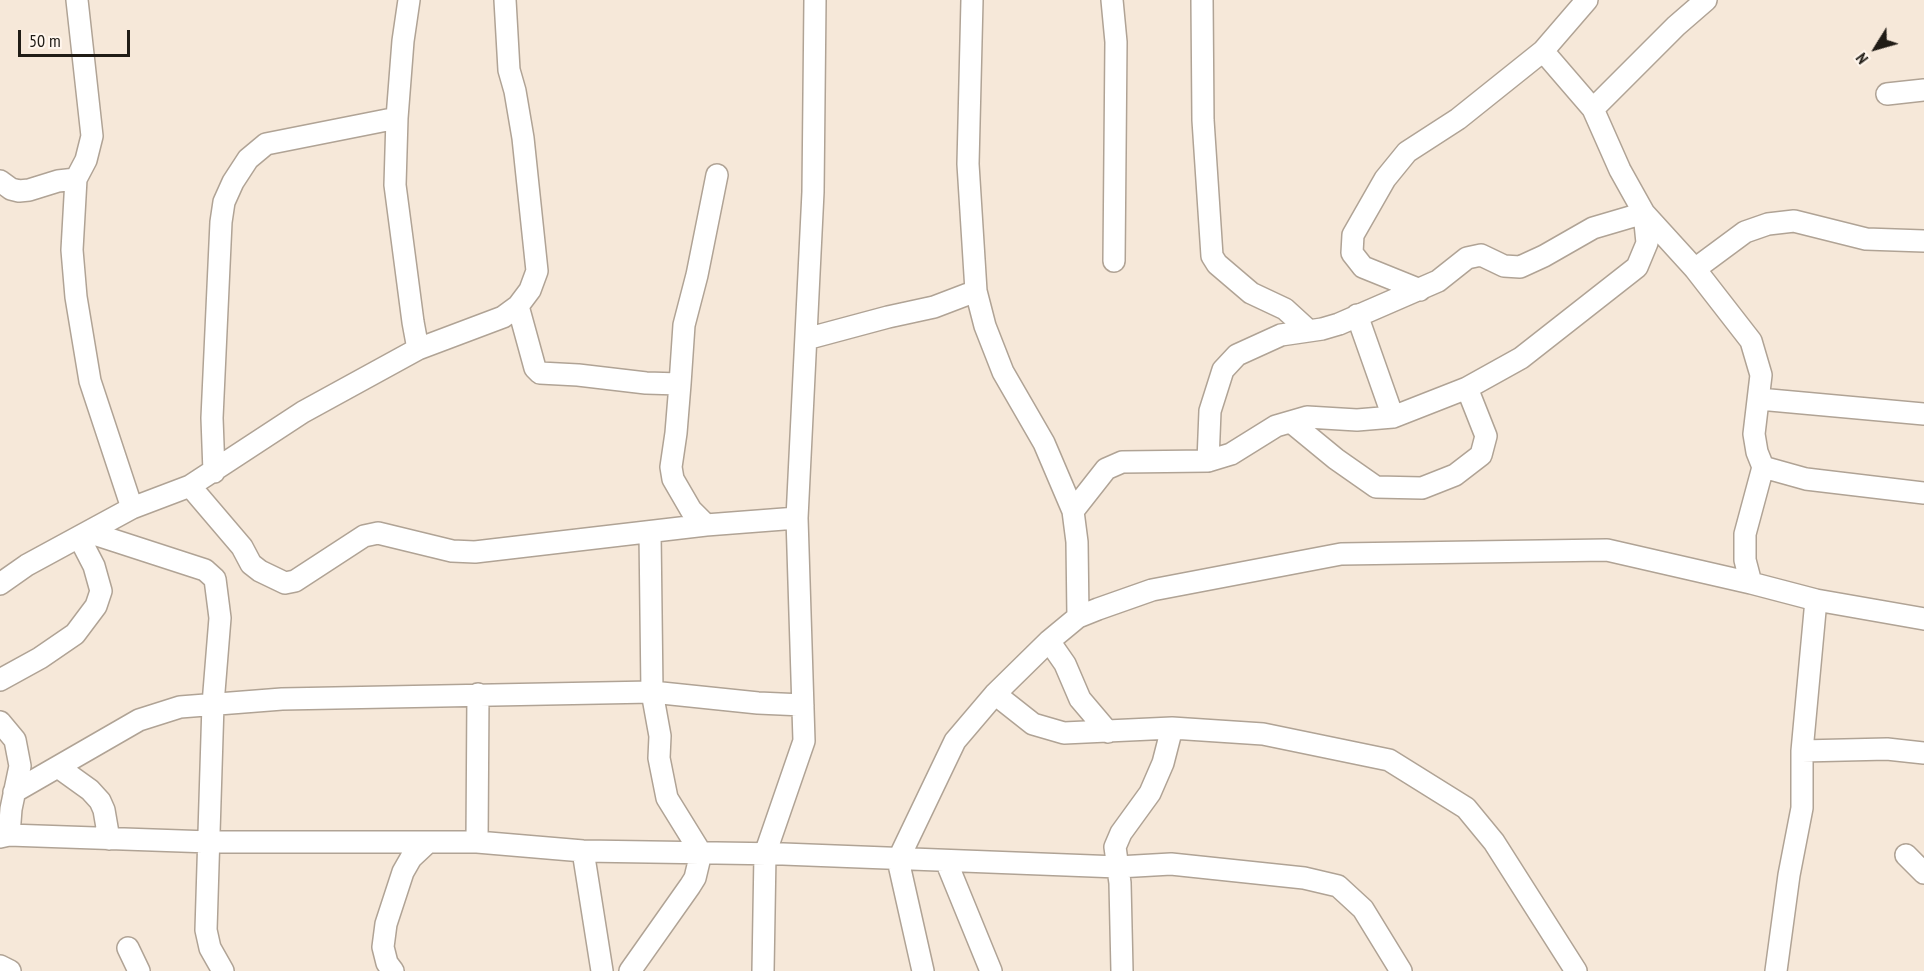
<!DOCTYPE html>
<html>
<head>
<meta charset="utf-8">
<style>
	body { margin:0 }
	#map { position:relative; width:1924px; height:971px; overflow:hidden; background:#f6e8d9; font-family:"PT Sans Narrow",sans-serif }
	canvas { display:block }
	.north { position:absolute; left:1846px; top:18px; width:60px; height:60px; -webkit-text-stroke:4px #fff6ed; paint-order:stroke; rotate:233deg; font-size:16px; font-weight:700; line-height:24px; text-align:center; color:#201c16 }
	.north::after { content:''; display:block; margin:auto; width:21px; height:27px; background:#201c16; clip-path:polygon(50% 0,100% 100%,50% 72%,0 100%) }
	.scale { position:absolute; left:18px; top:30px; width:112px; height:27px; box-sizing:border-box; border:3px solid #201c16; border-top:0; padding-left:8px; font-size:18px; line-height:21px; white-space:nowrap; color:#201c16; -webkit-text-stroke:4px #fff6ed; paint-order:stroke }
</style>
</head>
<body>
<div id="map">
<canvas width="1924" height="971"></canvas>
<div class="north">N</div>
<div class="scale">50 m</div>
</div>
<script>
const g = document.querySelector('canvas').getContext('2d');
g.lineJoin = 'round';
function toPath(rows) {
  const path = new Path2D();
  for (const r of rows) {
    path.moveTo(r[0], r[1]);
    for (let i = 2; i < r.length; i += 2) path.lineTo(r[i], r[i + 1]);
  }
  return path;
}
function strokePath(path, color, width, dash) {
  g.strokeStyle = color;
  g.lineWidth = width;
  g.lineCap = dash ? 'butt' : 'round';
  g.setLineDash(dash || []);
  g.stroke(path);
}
const minor = toPath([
	[77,0,92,136,86,160,76,179,72,250,76,297,90,381,132,508],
	[972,0,968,164,976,291,985,326,1003,372,1044,443,1073,511,1077,542,1078,617],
	[1112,0,1116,42,1114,261],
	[1202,0,1203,120,1212,256,1217,264,1251,293,1285,309,1308,330],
	[1887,94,1924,90],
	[1593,109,1676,26,1706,0],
	[0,181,11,189,19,191,29,190,58,181,76,179],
	[1695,269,1745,232,1768,224,1794,221,1866,239,1924,241],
	[1420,290,1363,267,1352,253,1353,235,1385,179,1407,152,1458,119,1543,51,1587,0],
	[518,306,535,368,540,373,578,375,646,383,680,384,676,433,671,467,673,479,691,510,706,525],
	[1357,315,1393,417],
	[806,339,888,317,934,307,976,291],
	[418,349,503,317,518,306,530,290,537,271,523,138,515,91,509,70,505,0],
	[680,384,684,325,697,275,717,175],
	[1759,399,1924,414],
	[1291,422,1336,459,1376,487,1422,488,1455,475,1481,455,1486,436,1467,388],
	[1208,461,1210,411,1223,370,1237,355,1281,335,1322,329,1339,324,1438,281,1467,258,1481,255,1504,266,1520,267,1544,256,1593,228,1644,213,1695,269,1751,341,1761,375,1754,434,1757,452,1763,467,1745,534,1745,560,1751,583],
	[1763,467,1806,479,1924,493],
	[214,472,212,418,221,222,224,202,233,182,248,159,266,144,397,118],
	[190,486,242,547,251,564,260,571,285,583,295,581,364,536,378,533,452,551,475,552,706,525,797,518],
	[1073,511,1106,469,1122,462,1208,461,1231,454,1276,426,1307,417,1357,420,1393,417,1467,388,1521,358,1637,267,1647,243,1644,213,1620,170,1593,109,1543,51],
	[88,532,205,570,215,579,220,618,213,704,206,930,210,948,223,971],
	[0,584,27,565,132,508,190,486,303,412,418,349,413,322,395,185,397,118,403,41,409,0],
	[1049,641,1065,664,1080,699,1108,732],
	[0,680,40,658,75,634,96,606,101,591,94,566,79,537],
	[995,694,1033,724,1064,733,1172,728,1263,734,1389,760,1466,808,1494,842,1576,971],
	[0,722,15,740,20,766,11,809,9,835],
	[1802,751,1887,749,1924,753],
	[58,767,90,790,100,801,104,810,109,839],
	[14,792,139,720,180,707,282,699,652,692,758,703,803,705],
	[0,837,9,835,210,842,477,842,583,851,783,854,1118,867,1171,864,1304,878,1338,886,1363,909,1401,971],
	[477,842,478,694],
	[583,851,602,971],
	[1906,855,1924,873],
	[946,861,991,971],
	[128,948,139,971],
	[0,966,10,971],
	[393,971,387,963,383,947,386,924,403,872,411,858,427,843],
	[630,971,690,886,695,878,701,853,667,798,659,758,660,736,652,692,650,532],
	[763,971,765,854,804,741,797,518,813,192,815,0],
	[923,971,898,860,955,741,995,694,1049,641,1078,617,1098,609,1152,590,1341,554,1607,550,1751,583,1816,600,1924,619],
	[1122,971,1120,883,1115,847,1121,833,1150,793,1163,763,1172,728],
	[1776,971,1789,875,1802,808,1802,751,1816,600]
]);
strokePath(minor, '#b0a395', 24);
strokePath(minor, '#fff', 21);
</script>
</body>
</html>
